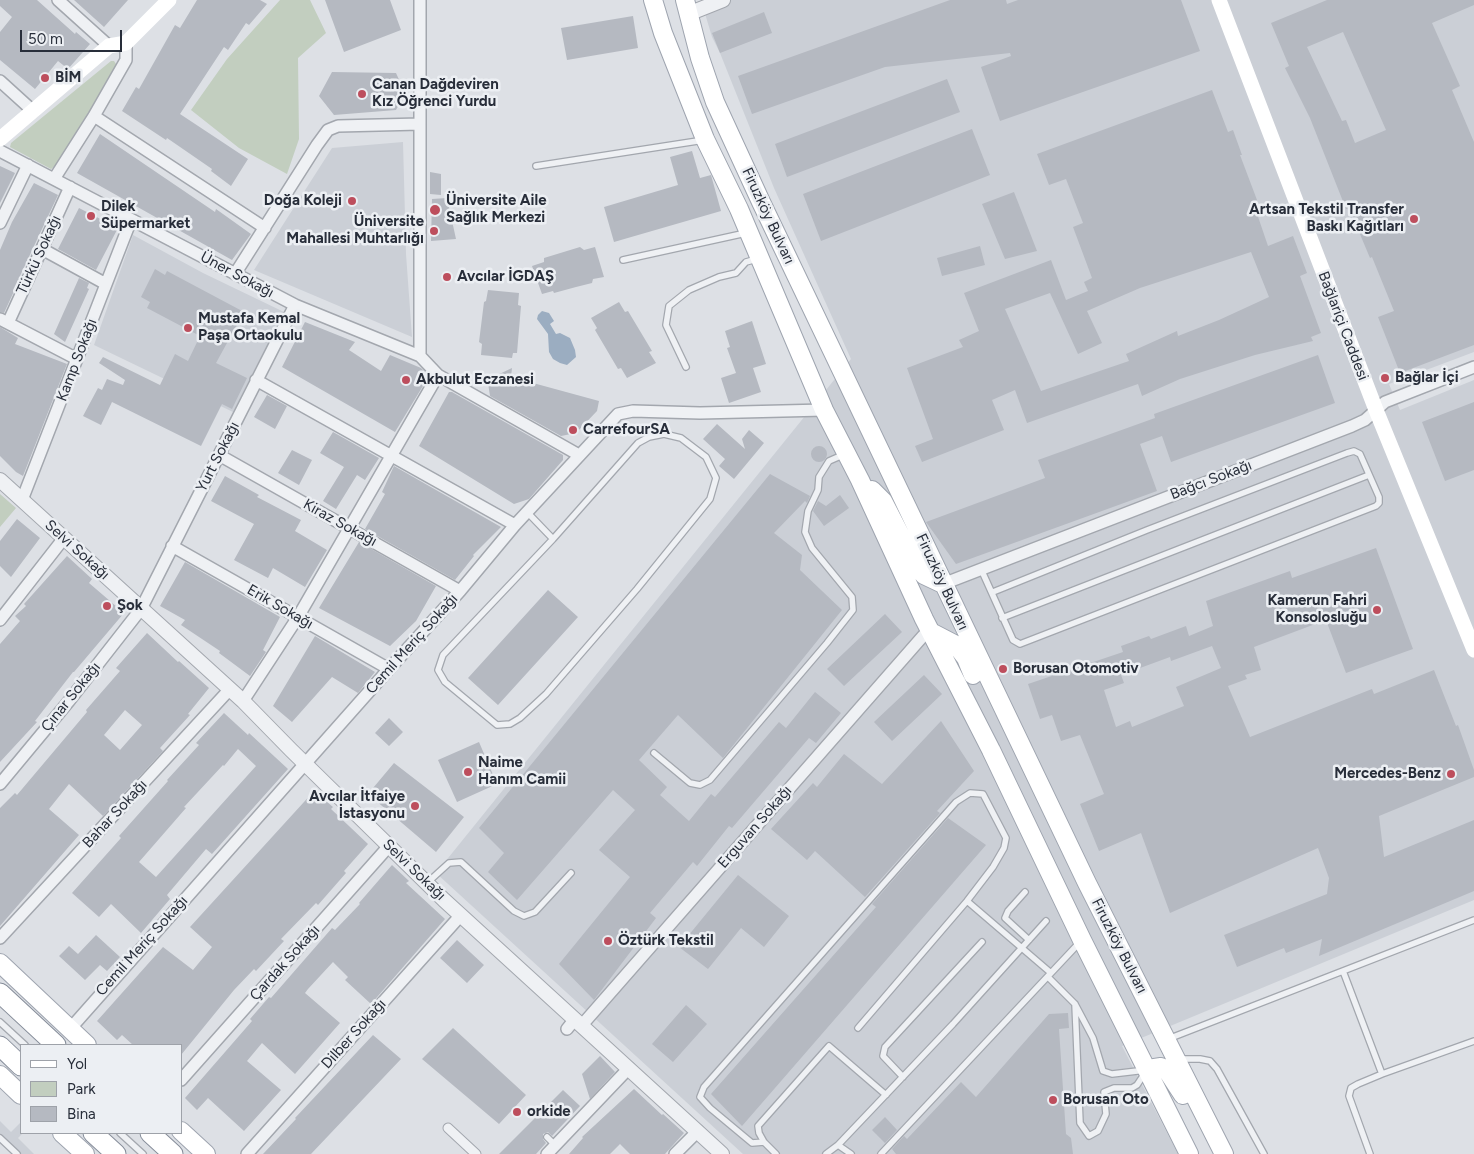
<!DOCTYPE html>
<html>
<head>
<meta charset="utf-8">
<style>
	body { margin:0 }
	#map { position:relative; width:1474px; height:1154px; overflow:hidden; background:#dde0e5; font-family:Figtree,sans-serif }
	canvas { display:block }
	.legend { position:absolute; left:20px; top:1044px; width:162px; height:90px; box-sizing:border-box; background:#eceff3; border:1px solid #9ea2a9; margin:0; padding:6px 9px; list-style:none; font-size:15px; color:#282e3a }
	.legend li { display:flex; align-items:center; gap:10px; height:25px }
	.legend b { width:25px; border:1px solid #9ea2a9 }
	.scale { position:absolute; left:20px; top:30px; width:102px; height:22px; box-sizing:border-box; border:2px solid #282e3a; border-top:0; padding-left:6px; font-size:15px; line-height:18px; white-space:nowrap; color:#282e3a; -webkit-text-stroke:4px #eceff3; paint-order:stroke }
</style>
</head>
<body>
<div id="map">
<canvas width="1474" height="1154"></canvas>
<ul class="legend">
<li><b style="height:6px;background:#fff"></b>Yol</li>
<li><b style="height:14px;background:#c2cebf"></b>Park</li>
<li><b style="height:14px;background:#b5b9c1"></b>Bina</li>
</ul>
<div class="scale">50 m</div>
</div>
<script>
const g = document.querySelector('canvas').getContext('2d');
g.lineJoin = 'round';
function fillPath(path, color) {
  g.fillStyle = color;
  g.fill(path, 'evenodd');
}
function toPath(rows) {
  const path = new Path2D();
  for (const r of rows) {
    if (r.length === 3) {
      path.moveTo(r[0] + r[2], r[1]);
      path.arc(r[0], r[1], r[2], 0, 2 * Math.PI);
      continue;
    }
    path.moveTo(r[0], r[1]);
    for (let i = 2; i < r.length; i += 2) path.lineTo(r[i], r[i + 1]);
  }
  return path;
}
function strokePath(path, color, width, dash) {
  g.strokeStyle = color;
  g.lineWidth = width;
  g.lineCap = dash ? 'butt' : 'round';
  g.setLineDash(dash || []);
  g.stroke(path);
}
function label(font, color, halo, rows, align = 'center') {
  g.font = font + ' Figtree,sans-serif';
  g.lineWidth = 5;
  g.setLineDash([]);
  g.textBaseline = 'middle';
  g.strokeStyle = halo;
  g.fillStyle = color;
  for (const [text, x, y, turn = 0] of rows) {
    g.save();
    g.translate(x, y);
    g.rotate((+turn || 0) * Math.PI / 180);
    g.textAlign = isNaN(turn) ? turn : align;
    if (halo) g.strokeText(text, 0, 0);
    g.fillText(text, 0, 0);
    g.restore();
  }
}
const built = toPath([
	[701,0,1474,0,1474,352,1389,384,1400,410,1474,380,1474,900,1122,1046,1178,1154,743,1154,436,873,851,359,774,188,720,53,712,37],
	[403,142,406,254,412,337,254,270,332,148],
	[133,235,203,273,284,312,233,412,94,345],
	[0,1121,11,1132,21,1122,21,1133,23,1133,18,1138,34,1154,20,1154,0,1135]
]);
const green = toPath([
	[280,0,310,0,326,33,298,58,299,139,287,174,239,148,191,110,227,59],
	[111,61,114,61,116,64,116,69,55,166,51,169,10,147,11,143],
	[0,494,16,508,0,527]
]);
const water = toPath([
	[542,311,549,313,554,321,550,324,556,334,560,333,570,338,575,350,576,357,567,365,560,363,553,359,549,352,548,334,537,319,538,315]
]);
const building = toPath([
	[0,0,37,0,75,34,76,32,90,44,68,69,58,61,35,89,0,60,0,32,12,17,0,6],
	[74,0,128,0,104,27],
	[197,0,260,0,267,4,249,25,246,23,228,50,224,47,180,114,248,159,231,186,211,171,212,169,167,138,166,140,122,111,136,87,139,89,175,25,180,28],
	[325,0,390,0,401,30,344,52],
	[950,0,1006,0,1007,4,1018,0,1181,0,1200,51,1000,121,981,67,1011,56,1010,53,885,67,752,114,738,76],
	[1327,0,1474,0,1474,5,1432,23,1460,86,1452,90,1474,142,1474,345,1400,373,1378,317,1394,311,1372,257,1370,258,1349,208,1346,209,1310,118,1285,68,1289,66,1271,23],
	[1343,32,1386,130,1355,143,1346,120,1342,121,1307,47],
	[764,12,772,33,720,53,712,33],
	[633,16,638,48,567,60,561,28],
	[332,72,396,73,405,93,396,110,334,115,319,96],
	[947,79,960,112,787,177,775,144],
	[1212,90,1228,132,1233,130,1242,155,1240,155,1257,200,1253,202,1268,246,1293,236,1307,273,1300,276,1321,333,1311,337,1313,341,1255,355,1180,379,1142,396,1138,384,1027,423,1015,390,992,400,1004,430,922,462,915,446,933,439,907,368,963,347,959,340,979,331,964,293,1051,260,1066,300,1088,291,1084,282,1092,278,1073,227,1083,223,1066,179,1049,185,1037,154],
	[1251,252,1269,297,1219,320,1178,336,1177,331,1126,354,1129,361,1041,391,1005,309,1050,293,1078,354,1102,343,1087,311,1140,288],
	[972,129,990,175,821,241,803,194],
	[100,134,215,212,216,209,251,234,232,260,77,173],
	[692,151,700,178,711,175,721,211,614,242,604,207,678,185,670,157],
	[0,166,15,173,0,203],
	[430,172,441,174,441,195,430,194],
	[34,183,58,195,19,278,20,278,4,313,0,312,0,250,12,222],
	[1014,192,1037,251,1005,259,982,204],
	[447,198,456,239,431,241,432,199],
	[79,208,118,228,96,270,58,249],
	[980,246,985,265,942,276,937,258],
	[580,247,584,250,595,247,604,277,593,279,592,283,576,287,554,293,553,291,542,294,532,266,544,262,544,258],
	[155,269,165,275,167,271,244,312,216,363,247,378,232,409,222,404,201,446,112,402,101,425,83,416,98,388,102,390,107,379,123,385,125,380,99,363,103,357,160,385,175,354,188,361,200,336,147,308,150,302,141,297],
	[79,278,89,283,87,288,89,289,65,342,54,334],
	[488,290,519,293,518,305,521,306,517,353,513,353,512,358,481,355,482,344,479,342,484,302,486,301],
	[619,302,625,312,628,311,652,351,649,352,656,363,627,378,621,368,618,369,595,330,597,328,591,318],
	[752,321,766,364,753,368,761,392,729,403,721,378,736,373,727,348,730,347,725,331],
	[305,322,355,342,349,350,381,371,390,355,421,368,429,376,395,432,282,367],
	[0,327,18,338,15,344,67,364,23,476,16,472,0,456],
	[1318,355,1335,403,1171,462,1162,436,1140,444,1157,491,956,564,926,522,1045,478,1038,460,1155,418,1154,414],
	[512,368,511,377,599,401,597,411,576,433,561,436,490,396,488,383,493,377],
	[449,392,452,392,563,455,563,460,529,499,514,504,419,446],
	[267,395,287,406,275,429,254,417],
	[1474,402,1474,470,1445,481,1422,422],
	[717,424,745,449,742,439,749,430,764,443,734,479,719,466,725,459,703,439],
	[333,432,379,458,365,480,357,475,336,509,323,501,344,467,320,453],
	[819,454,8],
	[292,450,312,460,299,485,278,473],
	[394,466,501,527,473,555,474,556,455,580,365,529,385,494,382,492],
	[770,474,810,496,807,503,805,501,774,533,802,555,800,570,842,610,723,758,678,715,639,760,667,787,660,795,689,821,711,794,715,797,779,722,786,728,815,692,841,713,816,743,809,738,732,828,729,826,697,866,693,862,650,913,656,918,594,1000,559,964,630,877,599,850,635,810,613,790,517,900,488,872,504,853,479,828],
	[225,476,259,495,257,497,301,520,295,531,327,550,305,587,273,568,268,578,234,560,254,524,211,501],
	[840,495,849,508,824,526,813,511,818,501,826,506],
	[17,519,40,538,11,577,0,566,0,541],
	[359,542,436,586,416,621,390,646,319,608],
	[1376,548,1413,649,1346,673,1326,620,1254,647,1261,670,1245,675,1247,679,1228,686,1250,737,1372,689,1374,694,1434,670,1456,726,1458,725,1474,770,1474,777,1379,816,1384,857,1474,820,1474,891,1319,956,1322,939,1286,953,1284,948,1237,967,1224,935,1327,894,1329,878,1318,848,1170,913,1141,833,1099,851,1080,804,1104,794,1080,735,1061,741,1052,715,1040,719,1028,684,1123,652,1121,646,1149,636,1151,639,1186,626,1189,636,1213,626,1206,601,1290,571,1292,578],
	[1212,646,1221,668,1176,687,1184,706,1132,727,1130,721,1116,727,1104,690,1124,683,1121,675,1170,657,1171,661],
	[67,556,92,579,89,583,124,613,74,672,73,672,35,721,37,722,0,762,0,644,20,621,15,616,26,606,24,604],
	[185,562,280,617,263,650,266,652,250,676,219,653,220,651,181,625,185,620,160,606],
	[548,590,578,617,498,705,468,678],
	[885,614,902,632,844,686,827,669],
	[147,633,178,662,179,661,209,688,188,714,190,715,160,748,163,751,103,816,69,784,49,809,79,835,0,926,0,808,15,793,17,795,87,712,86,710,120,671,116,668],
	[125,710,142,725,120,750,104,735],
	[315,636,375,672,358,693,332,677,292,722,273,706],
	[924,675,942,694,892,741,874,722],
	[224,713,248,735,249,733,288,769,212,854,206,849,167,895,170,899,141,933,111,904,99,917,72,893,121,838,119,836,168,781,167,780,199,745,196,743],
	[238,749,256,766,156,877,139,862,186,808,184,807,223,765,224,766],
	[389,718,403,732,389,746,375,733],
	[941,721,974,771,937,811,940,813,865,897,815,851,807,860,771,829,813,783,817,787,844,754,882,784],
	[479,742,497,784,457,802,438,760],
	[394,763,464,817,436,852,368,794],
	[314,791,333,807,331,809,368,844,344,871,346,873,318,905,316,903,281,939,284,941,256,971,254,969,234,990,181,1055,181,1045,133,1045,122,1035,117,1040,97,1021,163,947,193,970,212,947,190,927],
	[948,818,986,845,742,1126,711,1094,876,907,872,904],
	[392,865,409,881,406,883,445,919,371,1004,345,980,348,977,333,962,308,989,305,993,340,1023,295,1074,262,1043,247,1061,281,1090,244,1131,208,1098,197,1110,185,1098,252,1021,250,1019,269,997,271,998,332,928,335,930,360,904,359,903],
	[738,875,789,916,764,947,741,928,708,969,679,947],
	[96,935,120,957,107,971,100,965,85,980,59,956,69,946,78,954],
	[457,940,484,965,467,983,440,958],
	[686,1005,707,1024,673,1062,652,1044],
	[1068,1013,1069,1028,1059,1029,1066,1134,1071,1138,1073,1154,896,1154,892,1149,904,1136,907,1139,961,1082,976,1097,1049,1014],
	[453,1028,526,1095,499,1124,422,1059],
	[373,1035,401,1059,311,1154,263,1154,296,1119,295,1118],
	[600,1056,615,1072,590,1099,582,1074],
	[634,1089,662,1115,663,1114,684,1133,665,1154,630,1154,620,1144,610,1154,569,1154,583,1138,582,1137],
	[563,1090,580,1106,552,1136,548,1132,543,1134,543,1139,546,1143,536,1154,499,1154],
	[885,1117,897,1130,885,1143,872,1130]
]);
const service = toPath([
	[536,166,704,140],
	[623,260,746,233],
	[686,367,666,325,669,306,689,290,719,277,736,273,746,262,757,259],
	[664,434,681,438,706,457,716,478,710,499,637,589,546,694,520,718,510,724,497,725,445,682,438,670,443,655,553,539,638,443,649,437,664,434],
	[527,512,553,539],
	[981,569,1013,640,1020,644,1376,506,1379,503,1379,497,1360,454,1354,451,1347,453,1147,530,993,592],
	[1002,618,1369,475],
	[654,753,690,783,700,785,710,780,827,643,853,610,852,597,812,548,805,532,808,511,818,490,819,477,829,461,845,454],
	[427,883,449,863,461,862,514,911,524,916,535,912,571,873],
	[1025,892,1008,911,1005,918,1029,940],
	[967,901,1051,973],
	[1343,971,1382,1074],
	[1048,977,1075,1004,1093,1038,1103,1071,1112,1074,1146,1070],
	[1075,1004,1080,1123,1089,1136,1098,1131,1106,1114,1104,1092,1114,1088,1132,1088,1137,1085,1145,1073],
	[0,1022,25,1045],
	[1168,1039,1474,920],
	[1180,1059,1200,1059,1210,1061,1217,1069,1264,1154],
	[903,1077,883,1056,885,1047,982,942],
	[120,1133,143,1154],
	[547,1137,555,1145],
	[0,1138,17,1154],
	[764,1142,752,1143,710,1108,700,1097,704,1087,956,802,970,793,983,794,1006,838,1004,848,993,867,967,901,858,1028],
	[838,1145,953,1024,1046,921],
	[776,1154,764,1142,759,1133,758,1126,829,1046,886,1095],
	[826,1154,838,1145,851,1154],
	[881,1154,1081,941],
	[1370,1154,1349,1096,1351,1088,1358,1084,1382,1074,1474,1041]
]);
const pedestrian = toPath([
	[448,1128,476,1154]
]);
const minor = toPath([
	[58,0,109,46],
	[420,0,420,356],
	[0,81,33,111],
	[94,116,265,228],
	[0,151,295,305,420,356,438,375,579,455],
	[54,179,94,116,126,60,126,43],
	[0,223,28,165],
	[42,249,106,284],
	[235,274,317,145,328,130,338,126,420,124],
	[0,319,77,359],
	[8,323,70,187],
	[256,380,515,525],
	[219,455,460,591],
	[22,500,131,220],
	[172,546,389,669],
	[943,584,1352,426,1365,420,1385,402,1474,367],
	[0,620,64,538],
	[243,701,298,617,438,375],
	[0,784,69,701,141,609,295,305],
	[0,938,230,689],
	[582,1025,923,636,931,632],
	[70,1029,389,669,460,591,515,525,618,414,633,411,700,413,824,410],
	[567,1029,575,1019],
	[181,1080,389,846],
	[247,1154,461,915],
	[547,1154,629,1068],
	[675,1154,698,1131]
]);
const tertiary = toPath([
	[688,14,723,0],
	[0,480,243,701,291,750,444,900,722,1154]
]);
const secondary = toPath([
	[1219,0,1376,410,1474,650],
	[0,139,109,46,126,43,169,0]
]);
const primary = toPath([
	[653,0,663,33,705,139,739,209,824,410,860,480,924,619,991,750,1082,940,1189,1154],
	[685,0,700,58,715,102,761,202,1087,883,1224,1154],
	[872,490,883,501,917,567,924,575,943,584],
	[931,632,956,645,966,658,973,675],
	[0,963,87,1045],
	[1148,1069,1161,1067,1166,1069,1183,1095],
	[0,1075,21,1095],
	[181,1131,206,1154],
	[62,1133,85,1154]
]);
const trunk = toPath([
	[0,993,56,1045],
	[0,1046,21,1066],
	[93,1133,116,1154],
	[150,1133,173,1154]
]);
const markers = [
	[45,78,5,"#bd4e5d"],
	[362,94,5,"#bd4e5d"],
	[352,201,5,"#bd4e5d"],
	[435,210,6,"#bd4e5d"],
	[91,216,5,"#bd4e5d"],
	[1414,219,5,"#bd4e5d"],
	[434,231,5,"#bd4e5d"],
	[447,277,5,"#bd4e5d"],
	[188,328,5,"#bd4e5d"],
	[1385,378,5,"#bd4e5d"],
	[406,380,5,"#bd4e5d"],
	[573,430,5,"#bd4e5d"],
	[107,606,5,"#bd4e5d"],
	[1377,610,5,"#bd4e5d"],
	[1003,669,5,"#bd4e5d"],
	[468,772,5,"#bd4e5d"],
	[1451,774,5,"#bd4e5d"],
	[415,806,5,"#bd4e5d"],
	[608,941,5,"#bd4e5d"],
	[1053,1100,5,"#bd4e5d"],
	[517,1112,5,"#bd4e5d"]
];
const poiNames = [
	["BİM",55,78],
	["Canan Dağdeviren",372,85],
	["Kız Öğrenci Yurdu",372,102],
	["Doğa Koleji",342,201,"right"],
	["Üniversite Aile",446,201],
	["Sağlık Merkezi",446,218],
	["Dilek",101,207],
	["Süpermarket",101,224],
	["Artsan Tekstil Transfer",1404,210,"right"],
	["Baskı Kağıtları",1404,227,"right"],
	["Üniversite",424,222,"right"],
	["Mahallesi Muhtarlığı",424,239,"right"],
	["Avcılar İGDAŞ",457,277],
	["Mustafa Kemal",198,319],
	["Paşa Ortaokulu",198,336],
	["Bağlar İçi",1395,378],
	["Akbulut Eczanesi",416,380],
	["CarrefourSA",583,430],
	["Kamerun Fahri",1367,601,"right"],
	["Konsolosluğu",1367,618,"right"],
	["Şok",117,606],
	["Borusan Otomotiv",1013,669],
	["Naime",478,763],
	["Hanım Camii",478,780],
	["Mercedes-Benz",1441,774,"right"],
	["Avcılar İtfaiye",405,797,"right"],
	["İstasyonu",405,814,"right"],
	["Öztürk Tekstil",618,941],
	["Borusan Oto",1063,1100],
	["orkide",527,1112]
];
const streetNames = [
	["Firuzköy Bulvarı",768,216,65],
	["Türkü Sokağı",39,255,-65],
	["Üner Sokağı",237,275,28],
	["Bağlariçi Caddesi",1343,326,69],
	["Kamp Sokağı",77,360,-69],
	["Yurt Sokağı",218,457,-63],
	["Bağcı Sokağı",1211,480,-21],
	["Kiraz Sokağı",340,523,29],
	["Selvi Sokağı",77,550,42],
	["Firuzköy Bulvarı",942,582,65],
	["Erik Sokağı",280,607,30],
	["Cemil Meriç Sokağı",412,644,-48],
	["Çınar Sokağı",71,697,-51],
	["Bahar Sokağı",115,814,-47],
	["Erguvan Sokağı",755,827,-49],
	["Selvi Sokağı",414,870,44],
	["Cemil Meriç Sokağı",142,946,-48],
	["Firuzköy Bulvarı",1119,946,63],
	["Çardak Sokağı",285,963,-48],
	["Dilber Sokağı",354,1034,-48]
];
fillPath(built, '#cbcfd6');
fillPath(green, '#c2cebf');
fillPath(water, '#9badc1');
fillPath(building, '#b5b9c1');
strokePath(service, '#a3a7ae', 8);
strokePath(pedestrian, '#a3a7ae', 11);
strokePath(minor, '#a3a7ae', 14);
strokePath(tertiary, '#a3a7ae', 16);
strokePath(primary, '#9ea4af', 20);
strokePath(trunk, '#868d9a', 21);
strokePath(service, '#eff1f4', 5.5);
strokePath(pedestrian, '#eff1f4', 9);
strokePath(minor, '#eff1f4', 11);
strokePath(tertiary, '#eff1f4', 14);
strokePath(secondary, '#fff', 15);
strokePath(primary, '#fff', 18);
strokePath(trunk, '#fff', 19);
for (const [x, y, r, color] of markers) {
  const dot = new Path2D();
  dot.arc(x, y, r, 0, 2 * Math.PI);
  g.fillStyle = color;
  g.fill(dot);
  strokePath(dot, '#eceff3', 2);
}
label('bold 15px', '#282e3a', '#eceff3', poiNames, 'left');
label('15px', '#282e3a', '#eceff3', streetNames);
</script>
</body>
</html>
